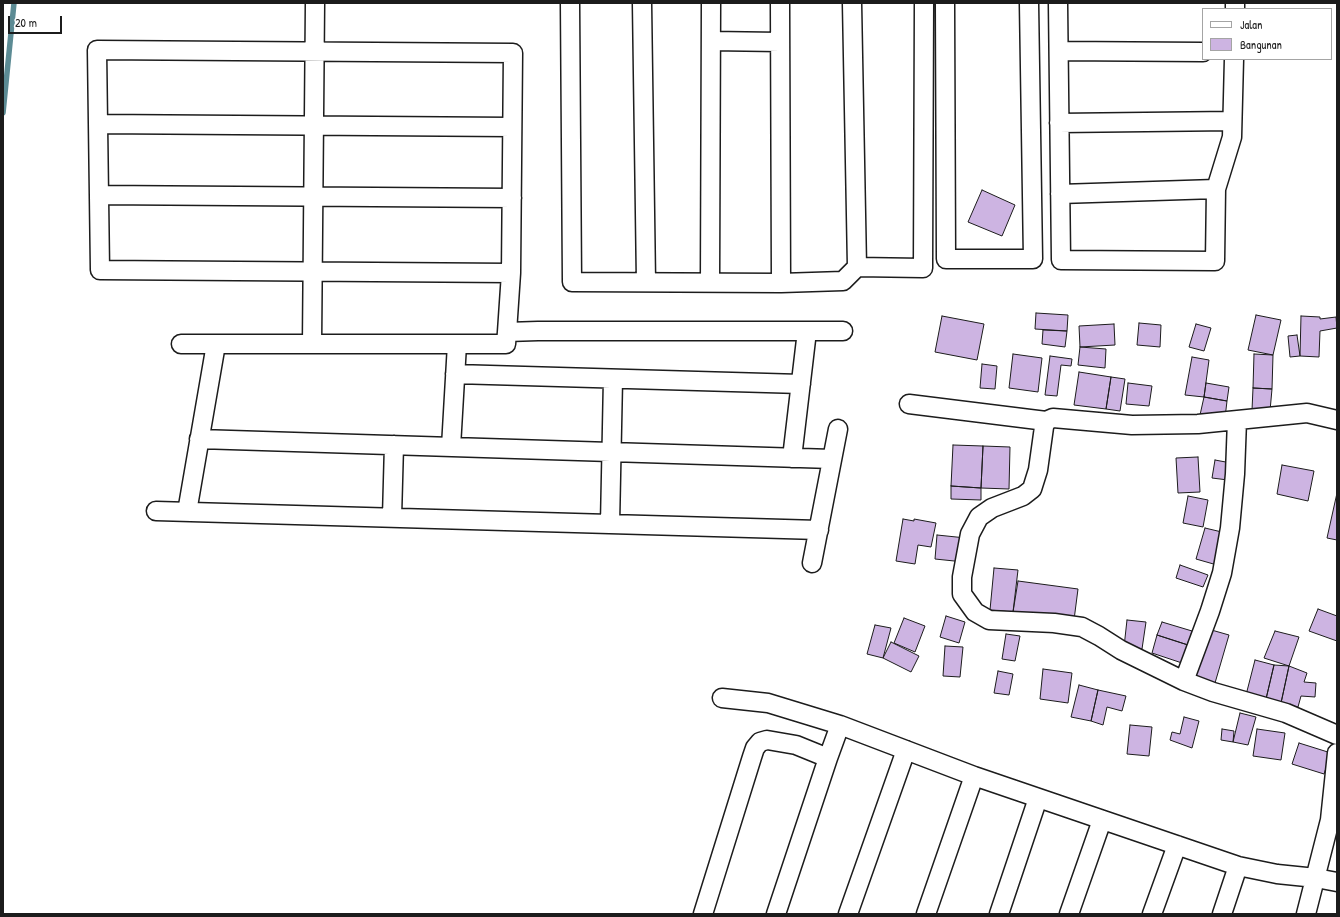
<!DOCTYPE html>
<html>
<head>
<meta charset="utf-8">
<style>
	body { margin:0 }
	#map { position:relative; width:1340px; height:917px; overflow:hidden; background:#fff; font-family:"Patrick Hand",sans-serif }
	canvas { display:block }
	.frame { position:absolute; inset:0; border:4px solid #1c1c1c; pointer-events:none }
	.legend { position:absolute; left:1202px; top:8px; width:130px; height:52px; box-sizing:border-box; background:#fff; border:1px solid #a4a4a4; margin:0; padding:5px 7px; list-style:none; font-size:12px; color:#1c1c1c }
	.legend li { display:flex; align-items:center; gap:8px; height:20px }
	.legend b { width:20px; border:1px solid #a4a4a4 }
	.scale { position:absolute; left:8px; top:16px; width:54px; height:18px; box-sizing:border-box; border:2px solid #1c1c1c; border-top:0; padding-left:5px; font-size:12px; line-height:14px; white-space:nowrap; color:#1c1c1c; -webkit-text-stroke:3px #fff; paint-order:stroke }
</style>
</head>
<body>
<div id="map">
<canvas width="1340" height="917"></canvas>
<div class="frame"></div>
<ul class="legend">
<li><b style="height:5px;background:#fff"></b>Jalan</li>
<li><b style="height:11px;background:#cdb4e2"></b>Bangunan</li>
</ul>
<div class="scale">20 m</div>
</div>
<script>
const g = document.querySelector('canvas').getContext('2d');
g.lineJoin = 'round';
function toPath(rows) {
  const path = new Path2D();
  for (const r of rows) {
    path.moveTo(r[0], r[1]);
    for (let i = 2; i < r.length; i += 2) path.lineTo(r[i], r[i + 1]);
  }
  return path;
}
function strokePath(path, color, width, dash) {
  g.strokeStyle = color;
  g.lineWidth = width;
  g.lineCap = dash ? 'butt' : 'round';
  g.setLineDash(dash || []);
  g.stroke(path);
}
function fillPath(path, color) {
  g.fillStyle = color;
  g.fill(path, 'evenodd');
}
const stream = toPath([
	[3,113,14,3]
]);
const building = toPath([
	[982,190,1015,205,1002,236,968,222,982,190],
	[1036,313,1068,315,1067,331,1035,329,1036,313],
	[1256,315,1281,320,1273,355,1248,350,1256,315],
	[942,316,984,324,977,360,935,352,942,316],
	[1301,316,1320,317,1320,319,1336,317,1337,328,1320,331,1319,357,1300,356,1301,316],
	[1139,323,1161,325,1160,347,1137,345,1139,323],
	[1114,324,1115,345,1080,347,1079,326,1114,324],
	[1196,324,1211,328,1204,351,1189,347,1196,324],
	[1043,330,1067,331,1065,347,1042,344,1043,330],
	[1297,335,1300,356,1290,357,1288,336,1297,335],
	[1080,347,1106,349,1105,368,1078,365,1080,347],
	[1013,354,1042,358,1038,392,1009,388,1013,354],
	[1254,354,1273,355,1272,389,1253,388,1254,354],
	[1050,356,1072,359,1071,366,1061,365,1057,396,1045,395,1050,356],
	[1192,357,1209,360,1204,397,1185,395,1192,357],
	[982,364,997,366,995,389,980,388,982,364],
	[1079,372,1111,377,1106,409,1074,405,1079,372],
	[1111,377,1125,379,1120,411,1106,409,1111,377],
	[1128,383,1152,386,1149,406,1126,404,1128,383],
	[1206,383,1229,387,1227,401,1204,397,1206,383],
	[1253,388,1272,389,1270,411,1252,410,1253,388],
	[1204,397,1227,401,1225,418,1200,415,1204,397],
	[953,445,983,446,981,488,951,486,953,445],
	[983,446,1010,447,1009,489,981,488,983,446],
	[1198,457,1200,492,1178,493,1176,458,1198,457],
	[1215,460,1231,463,1228,480,1212,478,1215,460],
	[1282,465,1314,471,1308,501,1277,494,1282,465],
	[951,486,981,488,981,500,951,499,951,486],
	[1337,493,1337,540,1327,538,1337,493],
	[1188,496,1208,500,1203,527,1183,523,1188,496],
	[903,519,914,521,914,519,936,523,931,547,918,545,915,564,896,561,903,519],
	[1205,528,1226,533,1217,565,1196,559,1205,528],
	[937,535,966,538,964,562,935,559,937,535],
	[1180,565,1208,575,1203,587,1176,578,1180,565],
	[994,568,1018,570,1013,612,990,610,994,568],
	[1018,581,1078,589,1074,620,1013,612,1018,581],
	[1318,609,1337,616,1337,641,1309,631,1318,609],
	[946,616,965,622,959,643,940,637,946,616],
	[904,618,925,626,915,652,894,643,904,618],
	[1127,620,1146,622,1142,649,1124,647,1127,620],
	[1162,622,1192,631,1188,645,1157,635,1162,622],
	[875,625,891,628,883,658,867,654,875,625],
	[1208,629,1229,635,1215,683,1193,676,1208,629],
	[1275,631,1299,637,1289,666,1264,658,1275,631],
	[1006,634,1020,636,1015,661,1002,659,1006,634],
	[1157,635,1188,645,1182,663,1152,653,1157,635],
	[891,642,919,656,911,672,883,658,891,642],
	[945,646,963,647,960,677,943,676,945,646],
	[1255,660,1274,665,1266,699,1246,695,1255,660],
	[1274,665,1289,666,1281,703,1266,699,1274,665],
	[1289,666,1307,673,1304,682,1316,683,1315,697,1301,696,1298,707,1281,703,1289,666],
	[1043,669,1072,673,1068,703,1040,699,1043,669],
	[998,671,1013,674,1009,695,994,693,998,671],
	[1079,685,1098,690,1091,721,1071,717,1079,685],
	[1098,690,1126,696,1122,711,1107,707,1103,725,1091,721,1098,690],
	[1240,713,1256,717,1248,745,1233,742,1240,713],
	[1184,717,1199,721,1192,748,1170,740,1172,732,1180,734,1184,717],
	[1130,725,1152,727,1149,756,1127,754,1130,725],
	[1222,729,1234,731,1233,742,1221,740,1222,729],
	[1257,729,1285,733,1281,760,1253,756,1257,729],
	[1299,743,1331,753,1324,774,1292,764,1299,743]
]);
const street = toPath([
	[570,3,572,282,781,283,780,3],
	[642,3,646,282],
	[852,3,857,267,923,268,924,3],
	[945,3,946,259,1033,259,1029,3],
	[1058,3,1061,260,1215,261,1216,189,1232,137,1234,59],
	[1235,9,1235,3],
	[711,41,780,42],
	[1059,51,1203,52],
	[1059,123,1232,121],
	[98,124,512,127],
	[1060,194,1216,189],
	[99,195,512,198],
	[710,282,711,3],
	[781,283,843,281,857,267],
	[507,332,511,273,513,53,97,50,100,270,511,273],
	[181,344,506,344,507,332,538,331,843,331],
	[312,344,315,3],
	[455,374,801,384],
	[909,404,1046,421],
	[1337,420,1307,413,1198,424,1132,425,1053,418,1046,421,1044,427,1038,470,1032,489,1023,496,992,508,979,517,970,534,962,577,962,594,975,612,989,620,1054,623,1082,627,1099,636,1121,650,1184,681,1213,692,1286,713,1337,735],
	[199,439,832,459],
	[451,447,457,344],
	[792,458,807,331],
	[156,511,819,530],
	[187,512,216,344],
	[392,517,394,445],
	[610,524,613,379],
	[812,563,838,429],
	[1184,681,1210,611,1222,573,1230,528,1235,474,1237,420],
	[722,698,768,703,840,725,974,776,1238,866,1277,874,1316,878,1337,882],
	[703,914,752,757,755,748,760,742,767,740,796,745,828,758],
	[776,914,828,758,840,725],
	[848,914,906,750],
	[926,914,974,776],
	[999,914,1038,798],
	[1069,914,1102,820],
	[1152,914,1177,845],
	[1222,914,1238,866],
	[1306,914,1330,820,1337,753]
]);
strokePath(stream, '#5c8b94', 5.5);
fillPath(building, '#cdb4e2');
strokePath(building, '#1c1c1c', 1);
strokePath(street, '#1c1c1c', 21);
strokePath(street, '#fff', 18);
</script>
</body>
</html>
